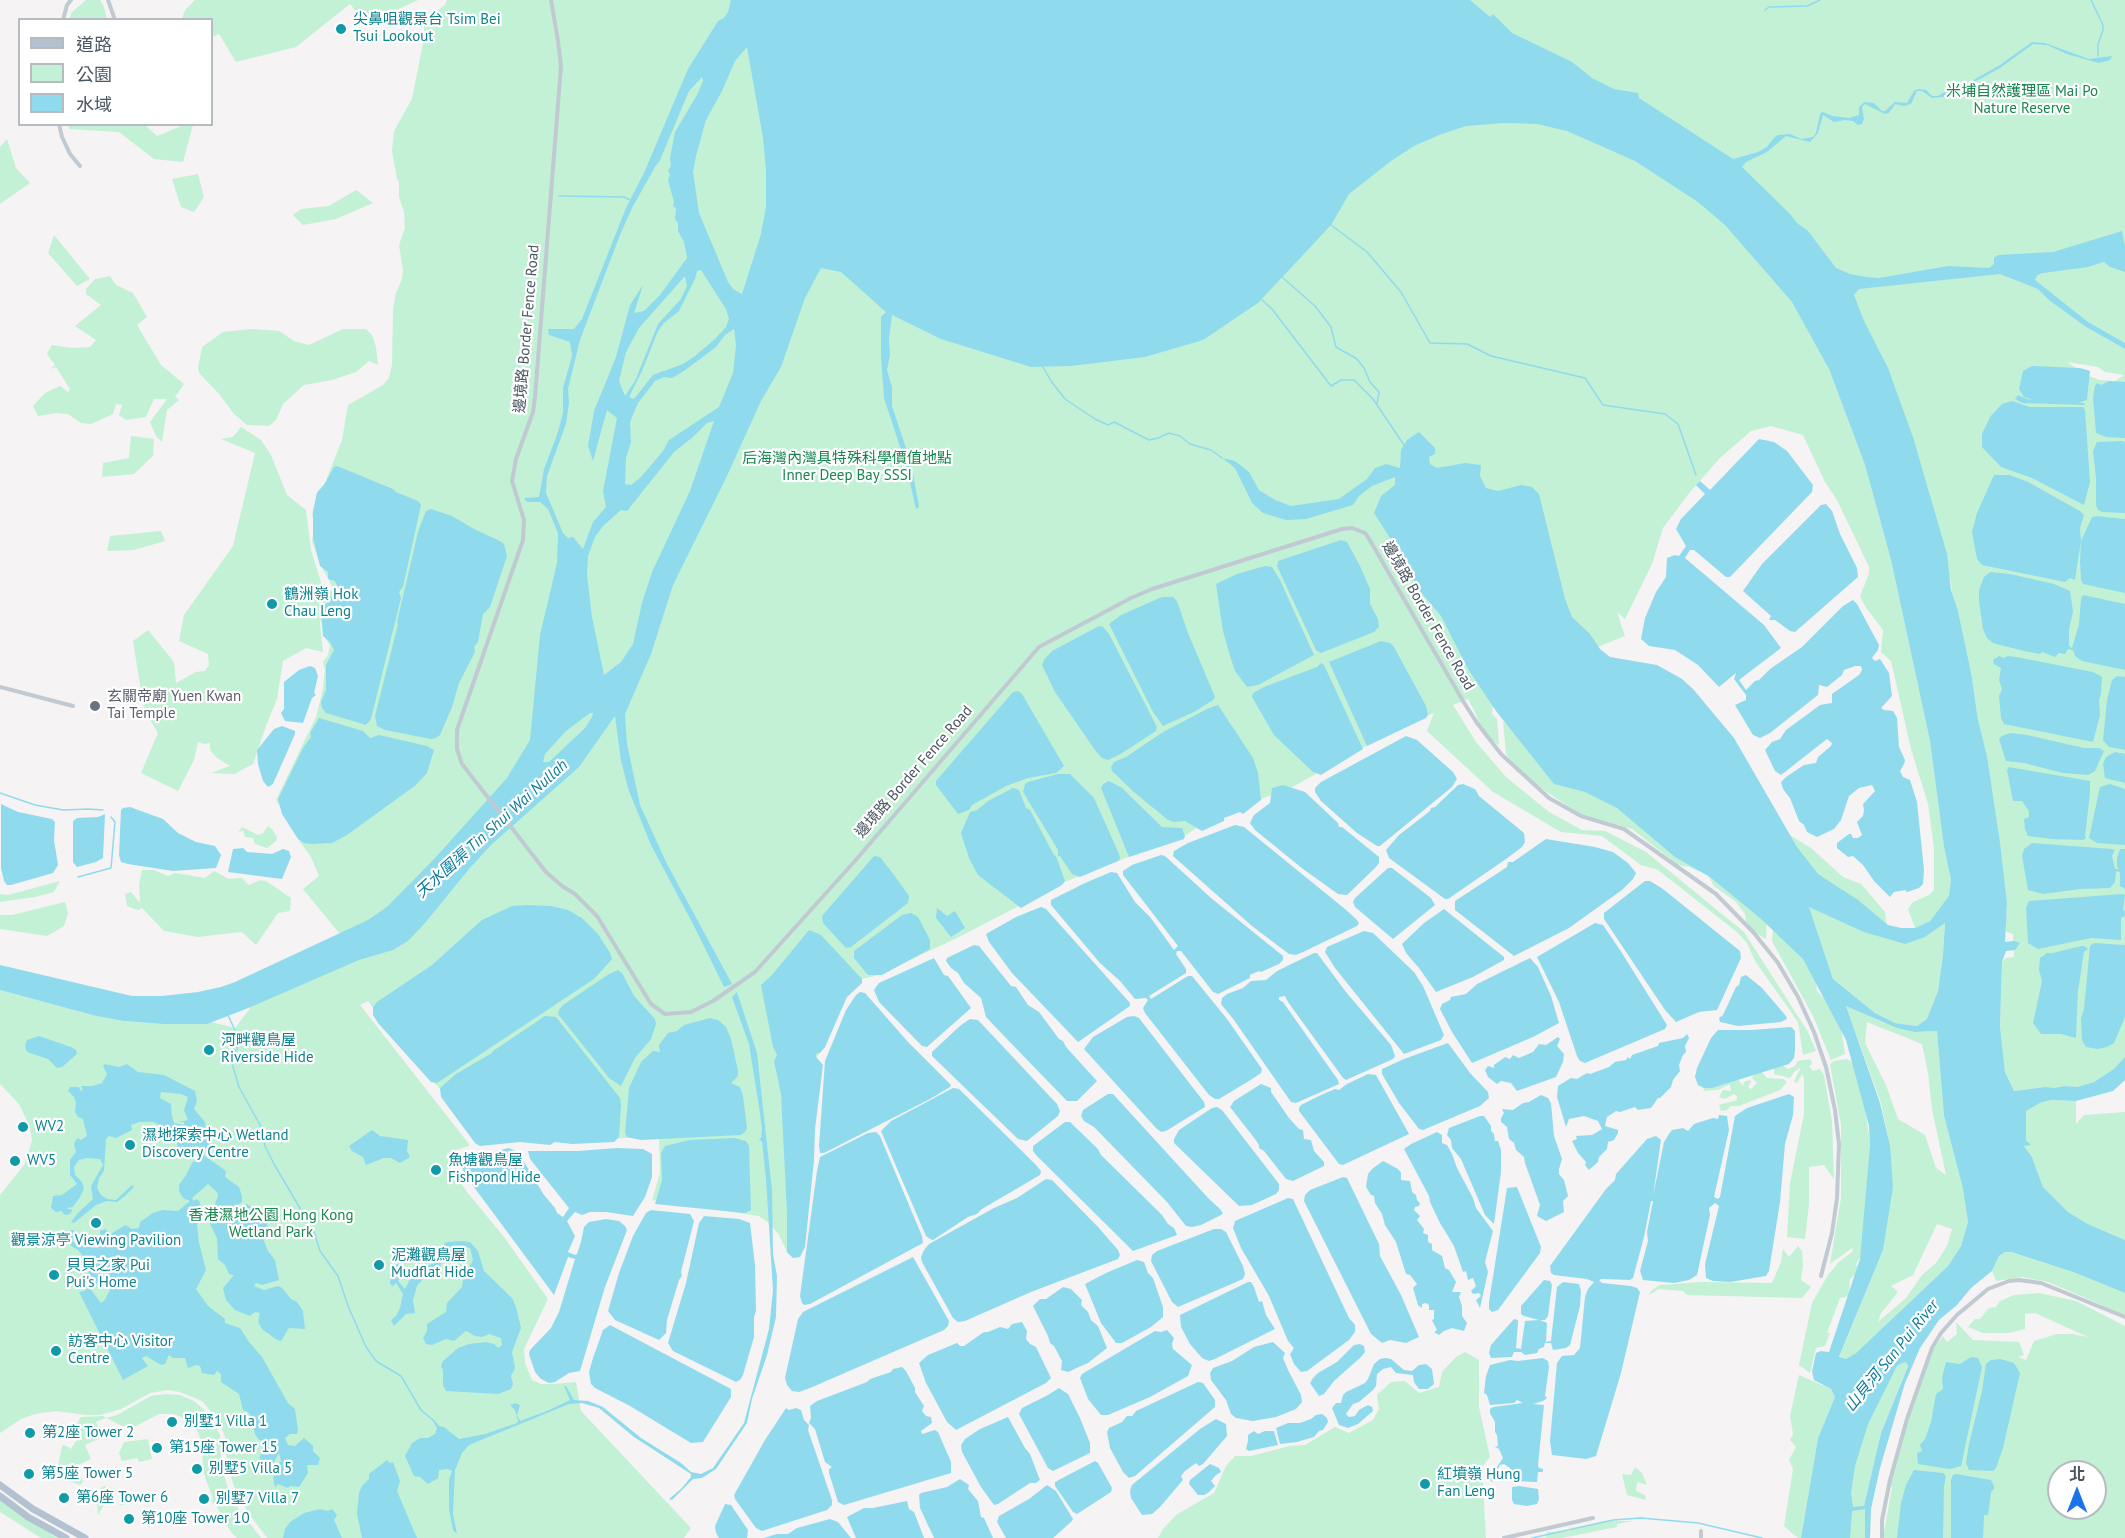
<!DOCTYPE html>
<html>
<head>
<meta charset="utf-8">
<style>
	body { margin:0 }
	#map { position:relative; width:2125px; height:1538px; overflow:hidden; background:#f5f3f3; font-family:"PT Sans","Noto Sans TC",sans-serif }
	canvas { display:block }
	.legend { position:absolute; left:18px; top:18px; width:195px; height:108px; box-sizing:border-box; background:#fff; border:2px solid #b7bbc0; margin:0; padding:8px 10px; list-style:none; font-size:18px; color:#4a5661 }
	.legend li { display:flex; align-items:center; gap:12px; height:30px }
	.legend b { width:30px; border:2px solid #b7bbc0 }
	.north { position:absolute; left:2047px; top:1460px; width:60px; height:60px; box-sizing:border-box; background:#fff; border:2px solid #b7bbc0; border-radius:50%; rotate:0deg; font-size:16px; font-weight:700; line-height:24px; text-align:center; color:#4a5661 }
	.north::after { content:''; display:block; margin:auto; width:21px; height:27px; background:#1a73e8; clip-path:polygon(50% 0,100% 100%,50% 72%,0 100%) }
</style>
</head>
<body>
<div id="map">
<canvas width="2125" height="1538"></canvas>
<ul class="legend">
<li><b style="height:8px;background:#b3c2d1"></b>道路</li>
<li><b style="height:16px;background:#c3f1d5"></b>公園</li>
<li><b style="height:16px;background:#90daee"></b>水域</li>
</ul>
<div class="north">北</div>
</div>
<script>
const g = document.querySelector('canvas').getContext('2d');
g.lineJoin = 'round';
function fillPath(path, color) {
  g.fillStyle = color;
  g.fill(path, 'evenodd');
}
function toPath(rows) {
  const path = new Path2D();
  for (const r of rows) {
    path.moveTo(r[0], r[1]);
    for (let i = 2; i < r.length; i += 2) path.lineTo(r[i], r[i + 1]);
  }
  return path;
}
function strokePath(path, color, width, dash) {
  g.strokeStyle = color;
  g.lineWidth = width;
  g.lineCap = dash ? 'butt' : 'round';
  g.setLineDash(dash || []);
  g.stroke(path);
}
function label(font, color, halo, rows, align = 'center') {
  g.font = font + ' "PT Sans","Noto Sans TC",sans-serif';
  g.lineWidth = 4.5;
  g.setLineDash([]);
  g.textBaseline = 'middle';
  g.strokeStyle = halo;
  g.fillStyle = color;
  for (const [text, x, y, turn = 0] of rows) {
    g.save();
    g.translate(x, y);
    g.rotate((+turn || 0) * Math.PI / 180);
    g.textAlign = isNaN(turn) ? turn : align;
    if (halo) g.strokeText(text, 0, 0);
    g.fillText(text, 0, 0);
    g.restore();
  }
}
const green = toPath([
	[86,0,100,0,104,7,107,19,70,19,71,13],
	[195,0,418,0,366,24,350,4,296,47,236,62,219,34,212,37,212,20,182,19,185,10],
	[447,0,2125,0,2125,343,2110,335,2088,328,2125,349,2125,1057,2115,1069,2094,1082,2077,1087,2064,1086,2055,1089,2045,1087,2014,1091,2005,1072,2000,1026,2002,962,2006,958,2014,957,2013,934,2005,931,2007,903,1987,756,1978,720,1971,672,1958,611,1953,601,1951,583,1928,488,1913,439,1877,346,1827,364,1865,465,1891,560,1930,741,1944,847,1951,880,1950,896,1930,921,1915,928,1908,909,1913,902,1929,895,1934,890,1934,848,1928,804,1911,749,1891,661,1881,652,1883,630,1866,608,1860,596,1869,574,1869,567,1837,500,1825,482,1803,435,1771,426,1751,431,1720,458,1690,492,1663,528,1652,564,1625,619,1617,612,1625,636,1588,651,1493,705,1492,714,1497,719,1499,745,1483,734,1475,712,1468,699,1453,705,1476,742,1506,777,1549,812,1582,830,1605,831,1646,852,1744,932,1808,1032,1816,1051,1803,1055,1798,1022,1755,961,1747,943,1737,932,1658,870,1641,865,1602,836,1561,832,1493,792,1427,731,1434,713,1407,723,1287,790,1266,797,1199,826,1188,834,1054,886,1038,896,957,938,878,975,858,980,849,987,829,1026,815,1063,794,1256,788,1254,779,1235,769,1223,759,1216,652,1200,660,1173,659,1136,589,1140,445,1094,401,1048,368,1001,360,1005,469,1144,469,1146,447,1153,451,1169,467,1192,504,1237,548,1299,524,1349,525,1363,532,1380,541,1384,554,1384,576,1382,581,1411,691,1528,684,1538,267,1538,249,1514,235,1489,227,1465,225,1437,218,1420,202,1401,180,1392,168,1390,150,1393,121,1409,100,1415,86,1415,56,1411,35,1414,21,1419,0,1433,0,1195,24,1165,28,1155,32,1140,30,1127,19,1104,0,1084,0,990,96,1016,124,1021,163,1024,211,1022,235,1028,251,1007,353,962,341,933,339,933,303,889,319,876,311,857,300,842,276,800,316,717,323,689,325,670,323,662,328,655,330,646,323,634,321,618,320,623,323,652,306,648,283,661,277,699,266,726,253,764,234,774,211,773,230,766,217,758,210,750,210,743,204,744,198,742,194,760,178,791,141,773,158,733,144,709,133,641,148,630,174,662,176,683,196,672,205,671,209,665,208,654,179,641,184,615,233,546,255,453,221,439,233,437,241,427,261,440,271,455,287,495,306,510,311,550,325,595,332,590,332,586,319,562,312,541,315,525,312,515,317,492,325,483,342,440,348,405,383,385,389,378,392,365,393,310,396,293,402,279,403,270,399,245,405,228,404,212,399,197,399,182,397,179,392,151,394,131,412,99,424,38,424,21,445,5],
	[2067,362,2098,367,2105,372,2124,375,2115,381,2100,380,2086,375],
	[69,125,145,125,157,136,184,125,193,125,183,162,154,159,119,132,69,129],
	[7,139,16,168,30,183,0,204,0,147],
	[198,174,204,197,194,212,181,207,172,179],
	[356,190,373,203,336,219,303,225,293,215,301,209,329,206],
	[54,235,90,279,77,286,48,253],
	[110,276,116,285,133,293,147,317,137,325,161,365,184,384,175,397,179,400,167,410,162,442,156,436,150,422,167,399,154,399,146,417,126,420,119,415,122,405,116,404,113,414,91,424,81,423,68,414,57,413,38,416,33,406,45,393,60,386,68,392,70,389,56,367,51,369,55,365,47,354,52,345,72,348,90,347,96,340,75,326,101,305,86,294,86,289,95,279],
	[252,329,279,331,294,341,309,345,343,329,366,329,372,335,376,347,378,365,369,361,356,372,332,380,304,385,283,404,276,420,269,426,247,425,234,414,220,395,199,373,198,368,202,347,223,332],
	[131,436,154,439,153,456,134,474,102,477,103,463,129,458],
	[161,531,165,541,134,550,107,551,110,536],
	[1503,722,1509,724,1612,797,1767,911,1766,939,1747,928,1745,914,1736,902,1714,886,1708,875,1689,867,1678,865,1632,829,1578,813,1516,771,1506,753],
	[268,826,272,829,277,837,276,841,267,848,255,844,253,838,245,837,243,830,238,833,242,827,258,835,263,833],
	[1783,831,1811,848,1843,877,1861,884,1885,912,1888,934,1793,863],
	[142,870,154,870,168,876,175,873,205,878,214,871,229,879,242,878,249,885,260,880,266,881,291,898,290,911,278,913,256,945,242,932,198,937,164,931,142,908,138,910,127,906,125,894,131,892,140,903,139,884],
	[60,881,54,892,35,897,0,902,0,894,8,895],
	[65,902,68,913,64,926,47,936,0,929,0,915,12,915],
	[1807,904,1926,936,1945,923,1943,954,1938,991,1927,1020,1917,1026,1895,1023,1875,1013,1833,979],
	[1775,911,1815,970,1817,991,1839,1015,1845,1054,1831,1060,1813,1016,1772,941],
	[1846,1006,1853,1008,1882,1022,1915,1032,1937,1031,1944,1116,1963,1189,1968,1222,1961,1246,1948,1266,1856,1353,1846,1359,1839,1358,1883,1250,1890,1145,1881,1103],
	[1867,1022,1922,1044,1928,1073,1932,1109,1946,1175,1936,1168,1925,1135,1898,1119,1886,1085,1865,1043],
	[1937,1224,1952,1229,1947,1246,1936,1263,1922,1275,1906,1298,1878,1322,1881,1313,1898,1292,1891,1286,1913,1275],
	[1810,1059,1812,1063,1809,1067,1813,1071,1820,1069,1824,1075,1832,1121,1834,1179,1824,1165,1809,1167,1809,1204,1805,1239,1787,1237,1790,1183,1804,1114,1804,1078,1802,1074,1797,1083,1794,1082,1801,1067,1794,1072,1790,1078,1774,1074,1774,1067,1780,1064,1788,1069,1795,1066,1798,1061],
	[1847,1059,1855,1064,1862,1092,1872,1153,1863,1252,1856,1264,1859,1271,1850,1279,1849,1296,1840,1298,1827,1333,1830,1333,1825,1346,1816,1348,1810,1373,1799,1365,1812,1303,1828,1275,1838,1263,1853,1251,1852,1248,1830,1264,1841,1198,1841,1125,1830,1064,1834,1061],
	[1761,1071,1767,1078,1783,1079,1787,1082,1780,1090,1739,1106,1731,1106,1727,1110,1721,1111,1719,1105,1737,1100,1737,1096,1734,1094,1725,1099,1719,1097,1723,1090,1731,1091,1730,1084,1718,1090,1704,1091,1703,1085,1737,1078,1743,1086,1744,1082,1749,1080,1751,1081,1748,1087,1751,1089,1757,1083,1752,1078,1754,1073],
	[2051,1100,2076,1101,2076,1124,2084,1115,2125,1112,2125,1240,2088,1224,2068,1212,2043,1187,2032,1157,2024,1146,2024,1152,2060,1220,2002,1112,2023,1146,2030,1145,2026,1140,2026,1111,2040,1103],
	[1798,1246,1802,1251,1803,1266,1801,1280,1811,1287,1802,1298,1687,1295,1683,1291,1659,1289,1649,1295,1651,1291,1660,1285,1702,1282,1772,1283,1781,1262,1783,1249,1789,1257],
	[2005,1252,2010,1252,2073,1272,2125,1293,2125,1315,2048,1282,2022,1277,1996,1281,1992,1271,1999,1256],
	[2039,1293,2076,1301,2125,1326,2125,1538,1883,1538,1892,1487,1887,1486,1905,1420,1933,1350,1943,1336,1947,1342,1957,1334,1956,1322,1973,1340,2019,1342,2024,1355,2018,1357,2026,1360,2034,1341,2057,1334,2072,1334,2088,1337,2035,1313,2025,1314,2025,1329,2009,1333,1983,1333,1968,1327,1975,1319,1980,1319,1988,1309,1993,1307,1995,1308,2000,1301,2014,1295],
	[2059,1472,2095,1472,2095,1508,2059,1508],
	[1465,1352,1479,1360,1479,1407,1490,1457,1482,1467,1486,1538,1158,1538,1163,1529,1176,1515,1214,1493,1226,1466,1235,1456,1251,1456,1290,1446,1305,1445,1335,1427,1349,1433,1373,1420,1379,1409,1377,1395,1391,1382,1405,1381,1419,1393,1439,1387,1442,1372,1456,1357],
	[1906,1362,1908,1365,1881,1433,1864,1507,1853,1507,1865,1509,1865,1538,1831,1538,1853,1445,1897,1366,1902,1363],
	[1799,1375,1831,1389,1835,1397,1818,1438,1801,1538,1798,1538,1784,1526,1793,1469,1789,1460,1796,1447,1790,1440,1793,1434,1790,1416],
	[165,1394,180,1395,194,1401,210,1415,220,1435,222,1469,232,1500,261,1538,237,1538,231,1532,216,1506,211,1502,213,1499,204,1474,201,1442,198,1432,188,1420,174,1414,159,1414,136,1426,122,1426,106,1418,96,1422,103,1437,85,1445,91,1459,76,1466,83,1482,80,1485,56,1477,62,1446,64,1445,71,1449,80,1435,73,1430,81,1417,103,1416,106,1418,117,1415,151,1396],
	[148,1439,152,1459,139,1462,137,1458,122,1461,119,1453,124,1442],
	[1635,1467,1642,1473,1647,1485,1637,1482,1636,1491,1645,1495,1646,1500,1627,1495,1622,1474,1631,1475],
	[104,1486,119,1490,126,1489,129,1503,119,1506,124,1497,112,1491,98,1515,96,1495,98,1490],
	[0,1499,13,1509,57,1538,41,1538,0,1512],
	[1604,1521,1633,1521,1617,1524,1617,1527,1562,1538,1540,1538,1546,1537,1547,1532,1570,1531,1573,1527,1576,1529]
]);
const water = toPath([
	[731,0,1470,0,1490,17,1493,14,1512,33,1572,62,1592,78,1614,89,1638,93,1639,98,1733,159,1758,152,1767,147,1774,138,1778,135,1790,134,1801,139,1813,137,1816,133,1820,114,1822,112,1833,116,1849,118,1859,115,1859,107,1864,102,1874,103,1882,111,1885,111,1895,102,1907,103,1914,91,1918,89,1926,90,1932,96,1938,96,1948,90,1963,86,2000,65,2032,42,2045,43,2089,59,2112,56,2110,60,2099,63,2067,54,2047,45,2033,44,2000,68,1965,87,1948,92,1943,97,1932,98,1922,91,1917,91,1911,104,1904,106,1895,104,1889,113,1885,114,1865,104,1862,107,1864,119,1862,124,1858,125,1853,121,1845,120,1834,122,1823,115,1818,133,1810,142,1786,136,1767,152,1746,162,1742,167,1790,214,1797,223,1808,231,1836,268,1850,274,1866,277,1879,278,1948,266,1989,268,1994,264,1994,258,1998,255,2053,252,2122,231,2125,246,2125,272,2110,267,2104,262,2088,267,2043,273,2037,275,2035,280,2088,322,2125,343,2125,349,2086,327,2049,300,2038,289,2000,274,1859,289,1854,295,1864,321,1888,368,1914,440,1947,554,1951,590,1958,611,1971,672,1978,720,1987,756,2000,843,2007,903,2005,942,2014,941,2020,943,2015,950,2006,951,2002,962,2000,1026,2005,1072,2014,1091,2045,1087,2055,1088,2064,1086,2077,1087,2094,1082,2114,1069,2125,1057,2125,1080,2113,1091,2076,1101,2051,1100,2040,1103,2026,1111,2026,1140,2031,1145,2024,1146,2032,1157,2043,1187,2068,1212,2088,1224,2125,1240,2125,1293,2073,1272,2011,1252,2005,1252,1999,1256,1992,1271,1971,1288,1957,1305,1939,1320,1920,1348,1905,1383,1880,1468,1871,1509,1870,1538,1865,1538,1865,1509,1852,1511,1850,1538,1801,1538,1818,1438,1835,1397,1831,1389,1814,1380,1812,1372,1816,1353,1821,1351,1829,1352,1860,1259,1870,1146,1869,1126,1846,1040,1803,959,1760,918,1710,877,1675,857,1617,808,1585,792,1554,784,1496,711,1468,669,1441,616,1419,590,1397,549,1374,513,1381,496,1395,485,1395,477,1372,486,1359,496,1353,505,1306,519,1286,520,1263,513,1252,503,1235,468,1222,458,1235,461,1249,472,1259,490,1275,500,1291,506,1339,499,1367,479,1375,468,1386,464,1400,468,1401,450,1407,440,1419,432,1435,448,1435,454,1429,457,1430,464,1437,468,1465,463,1481,465,1480,476,1486,488,1498,491,1521,485,1532,487,1539,494,1565,599,1572,617,1590,634,1600,649,1610,657,1657,665,1682,679,1693,689,1734,738,1797,847,1818,874,1858,900,1888,925,1901,928,1915,928,1930,921,1949,896,1951,880,1944,847,1930,741,1891,560,1865,465,1829,369,1792,302,1725,225,1698,202,1635,161,1567,131,1537,124,1505,123,1466,126,1439,135,1414,146,1391,161,1349,194,1331,225,1258,303,1203,340,1145,357,1071,366,1031,367,941,339,892,315,889,339,890,355,887,370,892,387,892,406,911,463,919,507,916,509,906,465,884,398,881,357,881,317,886,312,841,272,821,268,805,298,781,367,761,401,726,478,673,585,651,654,625,714,627,744,640,805,667,864,732,984,724,987,694,926,651,845,629,791,621,761,615,716,579,767,491,845,469,869,425,923,408,941,393,950,359,960,251,1007,207,1024,163,1024,124,1021,96,1016,0,990,0,965,132,996,162,996,198,992,221,987,235,982,368,920,387,907,436,857,507,778,530,740,540,635,557,563,558,533,548,509,540,502,527,502,524,498,539,497,544,469,557,435,563,413,563,388,572,356,570,342,549,335,548,329,574,329,582,319,626,208,644,173,688,69,718,21,724,18,728,12],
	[747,47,763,138,766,170,766,207,761,234,742,294,733,289,728,282,699,213,693,172,696,156,706,120,722,91,735,61],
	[702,77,703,81,697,95,675,132,670,158,671,166,668,170,670,175,668,180,674,202,673,206,676,208,675,219,678,223,678,231,684,242,687,258,660,295,644,311,634,313,643,285,630,305,616,357,594,411,588,446,593,461,607,410,617,418,603,491,606,507,593,522,583,549,573,537,568,538,563,533,546,493,547,476,566,424,569,403,568,389,580,340,620,235,632,208,655,167,660,160,689,91],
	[701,270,726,309,729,319,726,327,715,339,695,356,683,364,653,375,634,399,629,397,642,371,658,331,664,323,679,311,695,279,697,271],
	[685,276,687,286,681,299,658,324,635,381,625,396,619,381,626,352,639,328],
	[734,329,736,345,733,373,719,407,669,440,663,451,641,477,631,485,625,484,626,458,631,442,630,422,638,403,655,381,664,377,672,378,684,371,716,347,725,335],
	[714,421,690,491,652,572,642,603,633,644,621,662,604,675,592,617,587,575,588,556,595,537,603,526,621,510,627,511,674,452,693,437,707,423],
	[590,713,593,713,592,717,585,728,549,762,543,762,545,754,566,731],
	[1809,907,1864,932,1905,944,1925,937,1945,923,1943,954,1938,991,1927,1019,1917,1026,1895,1023,1875,1013,1833,979],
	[1846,1006,1897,1028,1915,1032,1937,1031,1944,1116,1963,1189,1968,1222,1961,1246,1948,1266,1856,1353,1846,1359,1839,1357,1883,1250,1893,1187,1890,1145,1880,1103],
	[1906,1362,1908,1366,1881,1433,1864,1506,1853,1507,1851,1493,1855,1466,1868,1424,1897,1366,1902,1363],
	[2032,366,2080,368,2090,371,2087,400,2078,403,2084,403,2085,405,2022,403,2015,399,2018,395,2027,399,2034,400,2024,397,2019,389,2023,371],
	[2109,381,2125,382,2125,438,2106,437,2096,433,2093,397,2095,386,2097,383,2101,385],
	[2012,401,2030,407,2083,407,2085,410,2090,482,2084,505,2032,478,2001,467,1982,447,1982,434,1990,417,2002,404],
	[1759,439,1774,442,1787,451,1813,485,1812,492,1730,577,1726,577,1694,550,1690,550,1685,558,1764,625,1781,648,1739,680,1746,690,1755,681,1759,680,1770,669,1802,647,1843,606,1853,600,1857,604,1879,645,1878,650,1872,658,1875,661,1880,659,1889,673,1892,696,1881,708,1884,710,1893,711,1897,718,1899,747,1905,760,1904,764,1900,771,1903,777,1910,780,1917,802,1924,870,1923,884,1919,888,1907,892,1905,890,1894,892,1890,897,1874,881,1863,865,1853,856,1848,857,1837,848,1837,843,1849,834,1851,834,1853,838,1858,838,1862,835,1857,822,1863,816,1864,810,1863,804,1875,791,1872,785,1859,788,1849,796,1841,820,1834,829,1817,837,1807,832,1804,825,1799,821,1790,798,1783,789,1781,782,1786,777,1804,765,1816,763,1818,757,1831,746,1832,743,1827,739,1781,775,1775,771,1765,750,1772,742,1780,739,1786,730,1820,705,1832,703,1832,694,1859,675,1862,670,1861,666,1855,666,1844,670,1842,675,1827,687,1819,685,1818,695,1770,733,1760,738,1753,735,1735,705,1746,700,1746,695,1734,679,1736,673,1719,687,1698,665,1675,650,1649,646,1641,639,1645,618,1656,592,1666,577,1667,558,1675,555,1679,556,1686,546,1676,529,1681,519,1705,494,1696,485,1700,481,1710,490],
	[2120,441,2125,442,2125,513,2102,512,2098,510,2096,505,2096,478,2093,451,2097,442],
	[337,466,393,489,396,492,418,501,421,505,403,587,399,592,401,598,371,719,366,725,326,713,322,708,321,702,326,690,326,665,334,650,330,642,323,636,321,610,332,596,336,596,339,590,335,581,328,579,328,572,320,566,313,538,313,512,317,493,324,485,334,467],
	[1994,475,2010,475,2028,482,2080,511,2084,515,2080,528,2081,541,2075,580,2070,578,2065,582,1982,565,1977,559,1972,532,1977,513],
	[1826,504,1832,511,1840,534,1857,568,1858,577,1795,632,1790,631,1775,620,1769,620,1771,616,1743,591,1762,564,1821,505],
	[431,509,452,516,474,529,500,541,504,544,507,556,490,607,483,614,478,642,474,647,475,652,459,683,452,707,440,735,436,738,431,739,385,730,377,726,375,716,398,624,397,622,418,532,426,511],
	[2096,516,2125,519,2125,593,2083,584,2081,580,2080,561,2081,541,2092,517],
	[1341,540,1347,542,1360,566,1370,589,1370,604,1378,619,1379,627,1374,632,1321,653,1316,650,1277,566,1278,561],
	[1265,566,1272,567,1280,580,1314,655,1258,685,1247,687,1235,671,1230,656,1223,631,1216,584,1237,574],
	[1990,572,2010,574,2054,584,2070,591,2073,611,2069,630,2069,646,2072,648,2079,624,2081,599,2083,595,2125,604,2125,670,2082,661,2075,656,2073,650,2068,649,2065,654,2059,653,2055,657,2042,652,2040,654,2024,651,1993,643,1987,638,1983,629,1979,601,1979,590,1984,577],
	[1162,597,1173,597,1177,601,1188,633,1215,697,1213,700,1194,712,1163,726,1153,712,1109,624,1121,615],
	[1099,626,1103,627,1109,634,1157,727,1156,731,1119,755,1108,760,1102,758,1095,750,1055,692,1042,665,1044,660,1052,651],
	[1381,641,1390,643,1394,647,1426,706,1428,715,1426,718,1367,746,1329,662],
	[1999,656,2004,658,2008,656,2016,657,2093,672,2102,677,2101,693,2099,701,2100,715,2093,742,2004,724,2001,718,1999,696,2002,689,1999,680,2001,668,1994,664,1993,660],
	[1321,663,1324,665,1363,749,1321,775,1313,772,1274,735,1252,697,1253,693,1264,687,1317,667],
	[310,666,315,668,318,676,314,693,316,695,312,698,303,723,285,721,281,713,284,709,284,682,299,670],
	[2117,676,2125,677,2125,750,2109,747,2103,740,2107,700,2112,680],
	[1018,691,1022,694,1064,766,1056,773,1028,778,1006,786,972,805,969,810,958,814,936,785,936,781,1013,692],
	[1218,705,1253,758,1258,773,1261,800,1243,814,1240,812,1224,818,1224,821,1202,831,1185,821,1174,822,1168,820,1135,793,1112,771,1111,767,1114,762,1126,757,1163,732,1207,709],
	[319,718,363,731,370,738,379,735,427,746,434,750,427,773,416,785,347,835,332,843,312,844,304,843,298,839,282,814,278,799,303,748,311,737,310,733],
	[282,726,295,731,295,734,273,784,268,787,263,781,258,764,257,750,274,729],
	[2010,733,2027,735,2084,748,2099,748,2104,751,2095,771,2092,773,2088,775,2063,773,2024,763,2006,761,1999,739,2002,736],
	[1406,736,1417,740,1453,772,1457,779,1452,787,1380,846,1377,846,1357,833,1321,801,1315,792,1315,788,1321,782],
	[2115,752,2125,754,2125,783,2105,778,2103,764,2106,757],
	[2009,767,2090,781,2090,793,2085,836,2086,838,2083,840,2052,839,2028,836,2025,829,2024,819,2029,817,2029,811,2022,801,2013,801,2007,770],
	[1058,774,1070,774,1094,798,1119,854,1120,859,1118,861,1080,877,1072,874,1060,856,1058,856,1058,850,1023,792,1025,784,1028,782],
	[1109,781,1122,788,1162,827,1182,828,1185,836,1184,839,1129,857,1101,788,1103,784],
	[1463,784,1475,789,1479,796,1524,833,1525,842,1522,847,1506,859,1448,899,1445,899,1389,858,1386,850,1399,835,1430,811,1431,808,1435,807,1458,785],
	[2110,784,2125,789,2125,845,2097,843,2089,838,2100,787],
	[1283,785,1305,792,1338,823,1339,827,1342,827,1379,857,1379,863,1375,868,1347,895,1338,894,1303,869,1255,830,1250,823,1254,815,1270,803,1272,788],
	[1013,788,1019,790,1026,808,1030,810,1054,855,1056,856,1065,881,1062,885,1021,908,978,875,969,858,961,833,970,812,977,810,988,801],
	[1,804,18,812,52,819,55,822,54,840,58,865,53,873,11,885,7,885,4,881,1,868],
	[130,807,163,819,178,833,196,842,215,846,221,855,216,868,173,871,128,864,121,862,119,855,121,810,123,808],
	[105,814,103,858,96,862,77,867,73,862,73,821,77,818,98,817],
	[1235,825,1244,827,1345,909,1356,919,1359,923,1357,926,1303,952,1296,955,1289,954,1252,926,1173,856,1174,851,1188,843],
	[1546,839,1595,847,1613,852,1628,863,1636,873,1633,879,1622,890,1569,928,1514,956,1455,910,1455,901,1507,867,1508,862,1513,862],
	[2032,843,2112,849,2115,850,2112,856,2115,869,2119,869,2117,866,2117,858,2120,849,2125,849,2125,889,2120,886,2120,873,2118,871,2116,872,2115,882,2110,888,2080,889,2043,894,2028,890,2022,856,2024,849],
	[243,848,247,852,260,853,272,854,283,849,289,851,291,857,282,879,228,872,233,849],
	[1161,855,1165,856,1211,898,1283,956,1283,960,1279,964,1261,972,1259,971,1250,975,1250,978,1218,994,1213,992,1181,951,1177,951,1176,954,1186,969,1186,973,1149,996,1151,999,1188,976,1192,976,1227,1019,1262,1069,1261,1073,1249,1081,1219,1099,1215,1099,1209,1095,1145,1013,1143,1008,1148,1000,1146,998,1135,999,1120,981,1100,963,1051,905,1051,900,1085,883,1111,872,1117,873,1135,902,1150,917,1174,950,1178,946,1123,875,1123,871,1132,865],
	[874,856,880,857,894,875,909,896,908,903,851,947,846,948,823,923,822,916],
	[1388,868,1392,868,1431,898,1435,905,1393,939,1355,907,1353,902,1355,898],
	[1645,881,1650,881,1663,889,1740,951,1741,958,1717,1010,1699,1012,1676,1022,1665,1010,1604,919,1604,913],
	[2122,894,2125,895,2123,910,2125,911,2125,916,2121,918,2121,940,2091,938,2038,949,2028,943,2026,908,2029,901],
	[527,905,551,906,568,910,582,918,598,934,610,953,612,959,594,979,437,1083,431,1082,378,1023,373,1015,373,1007,377,1002,432,965,482,920,512,906],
	[1041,907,1046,909,1130,1003,1130,1006,1078,1042,1012,973,989,942,986,934,1016,917],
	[937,908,947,916,955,911,965,928,951,937,936,918],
	[1444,909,1504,957,1504,960,1473,977,1436,992,1419,968,1406,953,1402,944,1424,923],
	[911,913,918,917,930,940,930,949,882,975,868,975,854,958,854,951,902,915],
	[1595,923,1603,925,1620,950,1667,1025,1665,1029,1585,1063,1580,1061,1577,1056,1559,1002,1537,957],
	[809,930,821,935,862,979,862,983,847,997,825,1047,820,1053,816,1054,816,1057,823,1065,815,1129,814,1160,805,1247,800,1257,793,1258,787,1252,787,1213,781,1094,774,1061,777,1055,773,1047,761,985,772,975],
	[1364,931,1373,933,1414,972,1423,986,1444,1035,1441,1040,1404,1054,1335,968,1325,952,1327,947],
	[2094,943,2125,945,2125,1017,2114,1043,2107,1047,2097,1049,2086,1047,2082,1040,2081,1018,2084,1009,2090,946],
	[974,945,979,946,1011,986,1016,987,1028,1005,1039,1012,1059,1039,1063,1041,1066,1047,1097,1081,1077,1101,1067,1101,1005,1037,986,1017,981,998,964,983,958,973,951,968,946,961,947,958],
	[2081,946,2084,946,2088,949,2084,952,2078,991,2076,1038,2061,1034,2041,1034,2033,1023,2042,981,2039,970,2040,958,2047,953,2053,953],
	[1314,953,1317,953,1346,992,1391,1045,1395,1056,1393,1059,1346,1080,1343,1078,1288,1002,1285,996,1279,997,1279,1000,1283,1002,1338,1080,1339,1084,1296,1103,1291,1102,1234,1020,1221,1004,1222,998,1227,994,1243,988,1251,981,1266,980,1277,971],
	[934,958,944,975,948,976,971,1008,927,1047,922,1046,879,1002,874,990,879,983],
	[1530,958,1538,967,1551,996,1559,1023,1533,1037,1472,1063,1452,1032,1440,1009,1442,1004,1450,1000,1451,997,1466,994,1477,984],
	[618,970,622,973,634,996,655,1019,656,1024,651,1039,635,1058,621,1086,609,1078,558,1014,559,1010,563,1005,609,974],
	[1746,975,1762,988,1786,1016,1787,1019,1781,1022,1738,1026,1720,1022,1719,1018,1723,1015,1736,987,1739,985,1741,977],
	[737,992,757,1053,772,1190,773,1254,777,1276,776,1317,767,1355,752,1399,747,1423,716,1469,702,1478,693,1479,672,1500,669,1499,681,1489,691,1477,691,1474,634,1437,599,1408,582,1403,569,1404,469,1445,462,1453,455,1470,453,1514,457,1534,453,1530,449,1509,449,1479,452,1471,448,1469,439,1470,438,1478,428,1484,420,1477,414,1476,405,1456,412,1443,420,1438,428,1438,435,1434,437,1428,433,1421,434,1420,439,1426,444,1427,459,1439,485,1434,517,1423,518,1421,515,1410,510,1405,515,1403,520,1405,517,1415,520,1421,547,1411,570,1400,564,1386,566,1386,574,1400,588,1401,603,1407,641,1438,681,1463,691,1472,701,1474,713,1468,744,1423,769,1329,773,1290,766,1179,762,1142,759,1139,761,1138,762,1130,760,1113,749,1044,732,997],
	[860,992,865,993,908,1042,951,1085,950,1087,930,1099,824,1153,820,1153,819,1146,825,1061,846,1010,856,995],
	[545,1016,556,1017,620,1098,621,1105,619,1137,614,1142,572,1144,555,1142,550,1145,520,1142,480,1146,475,1143,441,1097,440,1088,456,1074,492,1053,493,1051],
	[1134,1016,1139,1018,1204,1102,1205,1107,1166,1131,1161,1132,1156,1128,1084,1049,1093,1037,1127,1017],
	[710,1018,718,1020,726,1027,731,1039,738,1071,738,1076,731,1083,740,1087,743,1096,747,1128,745,1132,741,1135,641,1140,627,1137,625,1133,629,1088,641,1062,653,1051,660,1052,659,1045,668,1033,677,1031,684,1025],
	[970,1019,978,1020,1057,1104,1060,1111,1058,1116,1027,1141,1018,1139,932,1056,932,1052,961,1025],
	[1791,1027,1795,1031,1795,1050,1794,1058,1789,1064,1712,1088,1704,1088,1698,1085,1695,1077,1697,1068,1711,1038,1718,1030,1752,1030],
	[1687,1034,1689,1038,1685,1046,1686,1052,1683,1055,1679,1065,1680,1071,1673,1080,1671,1087,1660,1098,1658,1098,1651,1108,1638,1110,1635,1107,1620,1112,1616,1111,1607,1117,1605,1126,1618,1130,1618,1133,1614,1140,1608,1142,1607,1149,1599,1157,1598,1162,1589,1170,1585,1165,1586,1162,1578,1153,1572,1141,1577,1139,1576,1136,1592,1135,1602,1129,1598,1121,1584,1116,1569,1119,1566,1127,1557,1097,1558,1086,1571,1078,1577,1079,1587,1073,1590,1074,1609,1067,1615,1062,1626,1060,1628,1057,1630,1059,1632,1055,1658,1046,1659,1043,1683,1038],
	[39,1036,71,1047,76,1050,77,1054,62,1067,57,1068,48,1059,27,1052,25,1046,27,1040],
	[1558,1037,1560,1039,1557,1046,1564,1054,1563,1062,1556,1077,1517,1091,1511,1083,1501,1081,1497,1084,1488,1077,1485,1070,1488,1066,1494,1068,1494,1065,1505,1057,1510,1059,1513,1055,1519,1058,1533,1052,1539,1044,1546,1045],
	[1448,1043,1470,1073,1488,1092,1489,1098,1480,1106,1423,1130,1419,1129,1399,1103,1382,1074,1382,1069,1404,1059],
	[105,1064,119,1067,127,1064,138,1072,164,1075,195,1091,197,1101,194,1109,205,1122,207,1139,209,1145,202,1154,226,1171,225,1177,239,1187,242,1196,242,1202,231,1210,231,1213,236,1213,247,1204,252,1208,256,1206,266,1218,269,1234,265,1237,264,1241,268,1251,275,1260,279,1280,262,1285,256,1283,254,1286,264,1290,278,1286,282,1288,291,1299,297,1302,303,1311,305,1329,289,1328,281,1341,277,1340,262,1329,258,1322,260,1313,255,1312,250,1316,235,1310,226,1300,223,1288,234,1275,229,1274,225,1265,218,1259,217,1238,210,1224,211,1214,218,1196,217,1192,208,1184,192,1198,194,1201,197,1199,199,1201,201,1206,197,1225,199,1243,206,1270,196,1289,208,1306,225,1319,225,1323,240,1328,249,1342,262,1357,288,1403,295,1409,298,1430,297,1434,290,1434,285,1438,288,1445,295,1446,304,1438,313,1446,313,1451,320,1458,318,1465,307,1465,308,1473,299,1487,290,1486,288,1488,278,1484,275,1487,273,1477,277,1474,276,1466,281,1461,279,1453,272,1466,263,1471,258,1468,263,1441,259,1440,255,1434,251,1417,248,1412,243,1410,239,1394,221,1382,221,1374,217,1371,214,1375,207,1374,202,1373,200,1366,196,1365,188,1368,185,1358,173,1358,169,1355,165,1364,161,1365,146,1356,142,1358,148,1366,123,1380,79,1292,84,1291,89,1286,88,1262,78,1250,71,1246,69,1237,71,1231,70,1230,74,1230,72,1241,77,1245,96,1248,100,1246,100,1231,105,1229,111,1234,125,1225,132,1229,139,1228,140,1222,153,1213,163,1210,178,1211,190,1201,183,1198,179,1191,179,1185,186,1175,192,1163,201,1155,186,1152,172,1155,170,1153,177,1146,178,1139,176,1133,153,1122,140,1122,131,1125,132,1130,116,1138,109,1136,106,1139,104,1171,99,1178,97,1188,101,1195,107,1199,116,1200,132,1185,134,1187,126,1195,117,1202,107,1201,96,1205,74,1223,71,1222,78,1213,93,1199,91,1186,103,1165,100,1159,87,1158,79,1160,74,1167,75,1175,82,1182,84,1189,80,1197,73,1207,66,1208,72,1210,71,1213,67,1215,63,1214,62,1211,56,1212,51,1208,53,1196,62,1195,77,1184,70,1175,70,1160,76,1152,74,1144,77,1138,81,1140,87,1136,83,1119,78,1117,75,1112,76,1103,74,1097,68,1091,70,1087,79,1087,81,1091,83,1090,81,1086,92,1086,102,1083,107,1074,103,1066],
	[161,1092,181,1094,188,1097,184,1110,188,1120,178,1122,184,1122,184,1125,174,1123,172,1116,171,1104,160,1098],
	[103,1265,107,1266,112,1286,104,1301,101,1303,91,1290,100,1280,100,1268],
	[1368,1074,1376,1075,1409,1134,1343,1165,1339,1164,1299,1111,1299,1108,1301,1105,1319,1096,1335,1089,1339,1090,1347,1084],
	[1261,1084,1271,1088,1271,1092,1289,1118,1299,1129,1303,1130,1304,1139,1311,1140,1314,1151,1324,1162,1324,1166,1293,1181,1286,1179,1264,1151,1259,1148,1259,1145,1255,1139,1230,1107,1234,1101],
	[953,1088,959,1089,1035,1164,1041,1171,1040,1175,982,1209,977,1214,968,1217,933,1240,930,1239,926,1236,881,1131,891,1121],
	[1108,1094,1113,1094,1209,1199,1220,1209,1223,1213,1221,1215,1201,1225,1192,1227,1186,1226,1167,1202,1094,1127,1084,1121,1081,1116,1083,1110],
	[1789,1094,1794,1097,1793,1115,1785,1144,1780,1202,1769,1271,1766,1276,1730,1282,1713,1281,1706,1278,1705,1264,1719,1206,1715,1203,1709,1208,1710,1215,1697,1275,1689,1280,1674,1283,1643,1280,1640,1271,1648,1241,1647,1232,1653,1201,1651,1201,1644,1237,1633,1278,1630,1280,1602,1279,1599,1280,1602,1283,1631,1286,1637,1288,1640,1292,1621,1373,1596,1456,1586,1459,1552,1455,1550,1441,1557,1363,1562,1356,1574,1355,1580,1348,1585,1297,1588,1289,1594,1282,1587,1279,1554,1275,1551,1273,1550,1266,1606,1189,1615,1180,1616,1174,1647,1139,1656,1136,1661,1140,1653,1196,1664,1142,1669,1134,1672,1130,1683,1128,1688,1131,1694,1124,1713,1118,1718,1119,1719,1115,1727,1116,1729,1130,1714,1197,1718,1199,1720,1197,1735,1116,1747,1108],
	[1541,1095,1548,1098,1551,1103,1554,1136,1562,1159,1559,1169,1559,1174,1564,1180,1568,1196,1563,1201,1564,1212,1546,1221,1537,1216,1540,1205,1525,1163,1524,1157,1516,1150,1514,1143,1509,1139,1507,1127,1501,1122,1501,1118,1504,1113,1502,1109,1513,1110,1523,1103,1529,1102],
	[1217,1107,1222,1110,1279,1184,1279,1190,1276,1194,1252,1205,1239,1206,1174,1143,1174,1139,1179,1130,1212,1108],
	[1480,1116,1484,1116,1491,1126,1491,1131,1494,1134,1495,1141,1498,1141,1501,1150,1501,1172,1494,1224,1485,1215,1461,1159,1452,1148,1451,1140,1447,1135,1449,1128],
	[1065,1122,1070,1122,1098,1149,1101,1155,1162,1215,1168,1224,1174,1228,1177,1235,1133,1251,1037,1156,1033,1151,1033,1146],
	[372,1130,380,1136,408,1140,407,1151,410,1157,400,1163,391,1158,384,1158,366,1165,363,1157,352,1151,349,1146],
	[876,1132,880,1136,922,1236,923,1243,810,1304,804,1305,802,1303,800,1296,817,1171,820,1157,868,1133],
	[1437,1132,1442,1135,1442,1143,1447,1145,1452,1154,1457,1168,1473,1198,1476,1208,1493,1231,1485,1262,1488,1272,1480,1308,1476,1300,1481,1296,1479,1293,1473,1294,1471,1291,1476,1286,1473,1278,1468,1280,1466,1271,1463,1272,1454,1246,1440,1223,1430,1202,1429,1196,1404,1149,1411,1144],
	[734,1138,746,1141,749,1146,751,1210,745,1213,655,1204,662,1180,661,1153,665,1146,689,1140],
	[509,1148,518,1152,544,1195,555,1208,557,1213,563,1217,569,1208,530,1159,528,1151,578,1151,617,1148,643,1149,652,1154,652,1177,645,1197,633,1216,606,1212,590,1212,582,1215,575,1212,567,1221,575,1236,568,1252,575,1255,577,1254,581,1242,584,1227,589,1222,606,1219,619,1221,625,1226,627,1230,605,1287,580,1371,569,1373,555,1382,549,1383,541,1379,535,1372,529,1354,530,1350,551,1328,559,1312,575,1259,568,1257,554,1295,465,1175,462,1167,461,1162,464,1159],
	[1383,1161,1398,1169,1401,1173,1401,1180,1410,1181,1412,1192,1416,1195,1417,1200,1420,1203,1419,1206,1415,1207,1414,1210,1420,1216,1417,1220,1424,1229,1423,1233,1428,1235,1428,1242,1432,1244,1432,1250,1442,1256,1445,1268,1449,1270,1456,1282,1452,1292,1461,1292,1459,1297,1462,1306,1462,1316,1467,1323,1464,1331,1452,1328,1444,1331,1439,1335,1434,1332,1437,1330,1432,1320,1434,1319,1434,1310,1429,1310,1429,1305,1426,1303,1422,1304,1422,1308,1418,1305,1413,1288,1417,1284,1410,1275,1406,1274,1396,1242,1385,1225,1382,1214,1375,1203,1374,1196,1371,1195,1366,1187,1368,1174,1372,1169],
	[1343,1177,1347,1178,1379,1244,1380,1256,1401,1295,1419,1337,1406,1343,1390,1340,1382,1343,1371,1334,1304,1201,1305,1195,1310,1190],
	[1046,1179,1052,1180,1098,1227,1118,1250,1120,1255,1118,1259,1031,1292,965,1321,958,1322,953,1318,922,1262,921,1257,924,1250,929,1244,994,1208,1017,1198],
	[1517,1187,1541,1247,1540,1253,1498,1310,1492,1312,1489,1309,1489,1302,1507,1188],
	[1288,1198,1293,1199,1349,1318,1355,1325,1355,1332,1349,1340,1307,1371,1301,1372,1294,1364,1290,1354,1294,1348,1288,1341,1269,1296,1241,1248,1233,1228,1235,1221],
	[651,1210,690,1214,694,1221,681,1272,682,1276,679,1280,667,1320,666,1333,659,1340,615,1320,608,1311,619,1273,633,1236,646,1213],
	[704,1216,739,1219,750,1223,755,1265,756,1311,754,1317,754,1337,743,1375,740,1380,736,1382,673,1351,668,1343,686,1283,699,1223],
	[1214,1229,1221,1229,1226,1232,1243,1266,1245,1274,1243,1279,1178,1307,1172,1302,1151,1261,1152,1255,1157,1251],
	[462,1241,470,1242,478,1251,484,1271,512,1298,516,1307,521,1328,512,1352,515,1368,511,1376,513,1384,511,1389,498,1394,446,1391,443,1385,443,1370,441,1366,443,1361,458,1348,469,1344,486,1342,494,1344,498,1348,502,1345,501,1338,489,1334,482,1337,475,1336,466,1331,454,1341,446,1339,432,1345,426,1344,423,1338,427,1331,427,1324,446,1312,447,1303,462,1287,463,1279,473,1260,470,1248,463,1246,448,1252,438,1270,427,1274,417,1286,413,1300,415,1313,406,1314,394,1326,391,1320,396,1316,400,1308,403,1294,396,1283,393,1286,390,1284,391,1268,398,1264,401,1266,401,1278,398,1281,405,1289,411,1277,417,1271,436,1262,443,1245,447,1242],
	[913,1257,949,1321,948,1326,944,1330,810,1388,799,1392,792,1391,787,1385,785,1378,798,1319,803,1312],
	[1137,1260,1144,1262,1148,1273,1153,1278,1163,1307,1163,1317,1151,1327,1122,1343,1116,1343,1101,1323,1085,1284,1106,1273],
	[1544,1280,1550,1281,1552,1285,1548,1316,1545,1320,1540,1320,1547,1323,1546,1342,1551,1341,1557,1287,1563,1282,1579,1284,1581,1291,1580,1306,1570,1345,1566,1348,1553,1350,1551,1343,1545,1343,1544,1347,1539,1349,1537,1353,1525,1355,1521,1352,1514,1352,1512,1357,1491,1358,1489,1353,1491,1345,1514,1319,1518,1320,1518,1323,1516,1348,1521,1349,1525,1321,1539,1320,1524,1316,1521,1314,1521,1306],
	[1248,1282,1251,1282,1254,1287,1259,1302,1262,1301,1266,1315,1275,1329,1215,1359,1209,1361,1202,1358,1190,1344,1181,1327,1180,1315],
	[1063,1287,1071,1289,1082,1300,1081,1305,1088,1312,1091,1320,1098,1326,1107,1348,1088,1363,1068,1372,1061,1370,1062,1361,1054,1346,1050,1343,1048,1336,1033,1306,1040,1299,1046,1299],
	[1022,1322,1027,1331,1026,1339,1030,1344,1036,1347,1051,1378,1046,1383,956,1430,947,1422,926,1383,919,1363,928,1355,957,1343,960,1346,964,1346,984,1332,988,1332,1000,1327,1008,1329,1012,1324],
	[610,1325,731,1389,731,1397,703,1442,691,1443,630,1406,595,1388,591,1384,589,1372,593,1358,603,1330],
	[1167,1330,1174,1338,1172,1344,1173,1349,1192,1365,1188,1376,1150,1397,1108,1415,1101,1415,1088,1399,1080,1378,1082,1374,1155,1331,1161,1332],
	[1273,1342,1285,1353,1283,1358,1288,1370,1301,1395,1302,1402,1296,1409,1276,1417,1253,1421,1236,1418,1231,1414,1226,1400,1211,1380,1210,1373,1213,1368,1232,1361,1254,1347],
	[1360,1344,1364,1346,1365,1352,1361,1357,1334,1381,1324,1394,1319,1396,1310,1383,1313,1378,1318,1373,1337,1362,1354,1345],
	[1971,1357,1978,1358,1982,1367,1961,1466,1950,1469,1918,1464,1917,1453,1922,1451,1920,1445,1925,1439,1931,1422,1936,1394,1943,1389,1942,1378,1946,1362,1960,1364],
	[1385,1358,1391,1359,1404,1370,1412,1371,1419,1365,1426,1364,1432,1369,1434,1384,1428,1389,1419,1389,1414,1382,1413,1375,1396,1373,1391,1367,1383,1369,1377,1374,1376,1386,1373,1390,1359,1402,1353,1404,1346,1414,1349,1417,1355,1416,1359,1410,1368,1405,1372,1407,1373,1411,1358,1424,1348,1428,1339,1425,1332,1408,1336,1403,1341,1403,1343,1395,1346,1392,1365,1383,1368,1379,1374,1364,1380,1359],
	[1543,1358,1548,1361,1549,1367,1545,1396,1547,1398,1543,1401,1533,1404,1544,1405,1538,1465,1539,1468,1543,1469,1543,1472,1538,1472,1537,1482,1511,1481,1508,1476,1510,1468,1504,1464,1500,1465,1495,1474,1493,1482,1488,1480,1503,1458,1499,1449,1495,1447,1498,1446,1497,1435,1495,1432,1495,1422,1490,1413,1490,1409,1493,1407,1523,1403,1517,1400,1514,1403,1490,1405,1487,1395,1484,1393,1486,1376,1490,1365,1510,1360,1518,1361],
	[2000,1359,2014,1363,2020,1373,2003,1448,1996,1468,1993,1471,1969,1470,1966,1463,1969,1444,1982,1391,1986,1364,1991,1360],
	[902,1367,906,1371,915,1388,915,1392,924,1406,922,1411,926,1416,931,1417,932,1423,921,1431,922,1434,935,1430,938,1432,951,1462,951,1473,844,1505,838,1502,829,1473,829,1469,832,1467,825,1462,815,1429,809,1423,811,1418,810,1406,817,1401,867,1382,870,1379,891,1372,893,1369],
	[1198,1382,1203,1383,1215,1400,1215,1407,1135,1476,1129,1478,1123,1472,1110,1448,1107,1432,1109,1428,1122,1422,1127,1416,1132,1416,1136,1411],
	[1059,1388,1068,1394,1080,1418,1090,1443,1090,1453,1053,1471,1048,1468,1019,1414,1022,1408,1048,1395],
	[786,1408,789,1410,796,1408,801,1410,804,1420,809,1425,808,1430,832,1500,832,1505,827,1510,762,1531,756,1528,735,1499,734,1495,765,1440],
	[1322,1414,1327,1418,1328,1422,1323,1430,1319,1431,1314,1437,1297,1442,1280,1444,1276,1428,1288,1423,1300,1423,1311,1419,1316,1415],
	[1008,1417,1025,1448,1030,1454,1040,1480,1036,1483,1030,1483,998,1504,994,1505,981,1487,962,1452,961,1445,965,1439,980,1429],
	[1216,1419,1226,1424,1227,1436,1203,1464,1199,1466,1196,1463,1185,1471,1181,1476,1183,1480,1160,1507,1152,1514,1142,1515,1131,1498,1130,1491,1132,1485,1200,1429],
	[1254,1431,1258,1434,1265,1431,1274,1431,1278,1445,1249,1451,1246,1449,1248,1441,1248,1435],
	[387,1460,390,1463,393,1462,400,1481,397,1491,417,1538,362,1538,357,1514,359,1493,362,1486,369,1479,369,1474],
	[1095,1461,1098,1463,1112,1488,1111,1492,1077,1514,1073,1512,1055,1486,1055,1482],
	[1210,1464,1219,1468,1221,1472,1216,1475,1211,1481,1215,1486,1209,1492,1204,1495,1198,1495,1189,1484,1190,1480],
	[1914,1470,1943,1473,1946,1476,1944,1487,1943,1538,1897,1538,1901,1503,1906,1485],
	[1956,1474,1991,1480,1994,1486,1994,1489,1991,1492,1988,1515,1984,1515,1983,1538,1951,1538,1951,1480,1953,1475],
	[960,1479,969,1485,968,1489,978,1501,981,1517,984,1518,993,1538,934,1538,920,1508,919,1495,921,1493,947,1487],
	[1047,1485,1056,1491,1073,1519,1072,1521,1053,1538,1006,1538,997,1522,999,1516,1029,1499],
	[1519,1486,1538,1489,1539,1499,1537,1504,1527,1506,1514,1504,1512,1500,1512,1487],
	[907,1501,909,1509,914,1512,924,1538,856,1538,847,1517,864,1508,873,1508],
	[725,1504,731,1505,748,1530,747,1538,719,1538,716,1533,715,1526],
	[320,1509,328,1511,332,1509,337,1515,334,1520,342,1538,283,1538,285,1529,290,1522,304,1513],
	[830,1519,838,1522,851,1538,764,1538,777,1534,788,1534,797,1528]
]);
const stream = toPath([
	[2091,0,2103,25,2103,30,2098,44,2098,56],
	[1765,10,1769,7,1807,6,1820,0],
	[559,196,624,197,630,200],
	[1331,225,1367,252,1401,292,1430,343,1467,344,1491,356,1585,378,1603,405,1665,414,1678,424,1696,475],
	[1282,277,1315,306,1331,327,1336,347,1357,359,1364,368,1370,382,1379,392,1377,404],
	[1261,299,1272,309,1331,386,1341,380,1354,380,1373,399,1404,445],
	[1043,367,1051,381,1065,399,1095,419,1108,425,1114,422,1149,440,1158,438,1169,433,1180,436,1190,444,1211,450,1222,458],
	[0,793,35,805,63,810,88,809,103,810],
	[78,877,111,868,115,822,111,817],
	[228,1015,238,1037,237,1049,231,1060,239,1087,260,1125,265,1146,274,1164,314,1232,320,1251,338,1276,348,1306,366,1347,376,1361,401,1376,421,1410,434,1421],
	[1532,1538,1613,1520,1641,1518,1698,1523,1762,1538]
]);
const minor = toPath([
	[108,0,115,20],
	[551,0,558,41,561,66,535,397,533,412,516,459,512,481,524,520,523,540,457,730,457,749,462,764,546,872,562,886,575,894,597,916,651,1004,665,1014,691,1012,713,1001,755,972,854,862,1039,647,1131,598,1152,589,1342,529,1352,528,1365,533,1368,537,1463,701,1477,723,1501,754,1549,798,1581,816,1624,829,1716,894,1754,933,1778,963,1798,997,1814,1032,1826,1067,1835,1110,1839,1144,1837,1198,1832,1233,1821,1276],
	[63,20,67,5,71,0],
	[59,124,62,137,70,154,80,166],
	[0,687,73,706],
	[1701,1531,1701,1538],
	[1504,1538,1593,1518],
	[1882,1538,1882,1520,1890,1480,1907,1419,1932,1348,1941,1333,1957,1315,1988,1289,2009,1281,2019,1280,2041,1283,2125,1317]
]);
const primary = toPath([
	[0,1485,33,1509,85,1538],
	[0,1496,28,1517,66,1538]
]);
const markers = [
	[341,29,6,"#0f9aa8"],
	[272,604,6,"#0f9aa8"],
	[95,706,6,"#6b7280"],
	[209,1050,6,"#0f9aa8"],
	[23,1127,6,"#0f9aa8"],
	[130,1145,6,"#0f9aa8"],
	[15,1161,6,"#0f9aa8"],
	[436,1170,6,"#0f9aa8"],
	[96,1223,6,"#0f9aa8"],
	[379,1265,6,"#0f9aa8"],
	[54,1275,6,"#0f9aa8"],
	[56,1351,6,"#0f9aa8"],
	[172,1422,6,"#0f9aa8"],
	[30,1433,6,"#0f9aa8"],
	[157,1448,6,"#0f9aa8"],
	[197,1469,6,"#0f9aa8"],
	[29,1474,6,"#0f9aa8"],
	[1425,1484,6,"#0f9aa8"],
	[64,1498,6,"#0f9aa8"],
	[204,1499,6,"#0f9aa8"],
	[129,1519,6,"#0f9aa8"]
];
const cultureNames = [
	["尖鼻咀觀景台 Tsim Bei",353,20],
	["Tsui Lookout",353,37],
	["鶴洲嶺 Hok",284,595],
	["Chau Leng",284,612],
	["河畔觀鳥屋",221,1041],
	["Riverside Hide",221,1058],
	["WV2",35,1127],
	["濕地探索中心 Wetland",142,1136],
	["Discovery Centre",142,1153],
	["WV5",27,1161],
	["魚塘觀鳥屋",448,1161],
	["Fishpond Hide",448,1178],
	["觀景涼亭 Viewing Pavilion",96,1241,"center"],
	["泥灘觀鳥屋",391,1256],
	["Mudflat Hide",391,1273],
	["貝貝之家 Pui",66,1266],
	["Pui's Home",66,1283],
	["訪客中心 Visitor",68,1342],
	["Centre",68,1359],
	["別墅1 Villa 1",184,1422],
	["第2座 Tower 2",42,1433],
	["第15座 Tower 15",169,1448],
	["別墅5 Villa 5",209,1469],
	["第5座 Tower 5",41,1474],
	["紅墳嶺 Hung",1437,1475],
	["Fan Leng",1437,1492],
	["第6座 Tower 6",76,1498],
	["別墅7 Villa 7",216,1499],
	["第10座 Tower 10",141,1519]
];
const parkNames = [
	["米埔自然護理區 Mai Po",2022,92],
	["Nature Reserve",2022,109],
	["后海灣內灣具特殊科學價值地點",847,459],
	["Inner Deep Bay SSSI",847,476],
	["香港濕地公園 Hong Kong",271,1216],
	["Wetland Park",271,1233]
];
const streetNames = [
	["邊境路 Border Fence Road",527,329,-85],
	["邊境路 Border Fence Road",1428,616,60],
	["邊境路 Border Fence Road",914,772,-49]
];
const worshipNames = [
	["玄關帝廟 Yuen Kwan",107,697],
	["Tai Temple",107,714]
];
const waterNames = [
	["天水圍渠 Tin Shui Wai Nullah",492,829,-42],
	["山貝河 San Pui River",1892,1356,-51]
];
fillPath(green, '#c3f1d5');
fillPath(water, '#90daee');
strokePath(stream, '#90daee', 1.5);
strokePath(minor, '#c1cad2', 4);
strokePath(primary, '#b3c2d1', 7);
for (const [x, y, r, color] of markers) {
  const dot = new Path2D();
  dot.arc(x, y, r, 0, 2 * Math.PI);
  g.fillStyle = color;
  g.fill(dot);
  strokePath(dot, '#fff', 2);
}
label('15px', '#0d838f', '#fff', cultureNames, 'left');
label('15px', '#17864f', '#fff', parkNames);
label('15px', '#4a5661', '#fff', streetNames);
label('15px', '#5b616d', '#fff', worshipNames, 'left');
label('italic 16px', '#0c7c9b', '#fff', waterNames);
</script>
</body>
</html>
